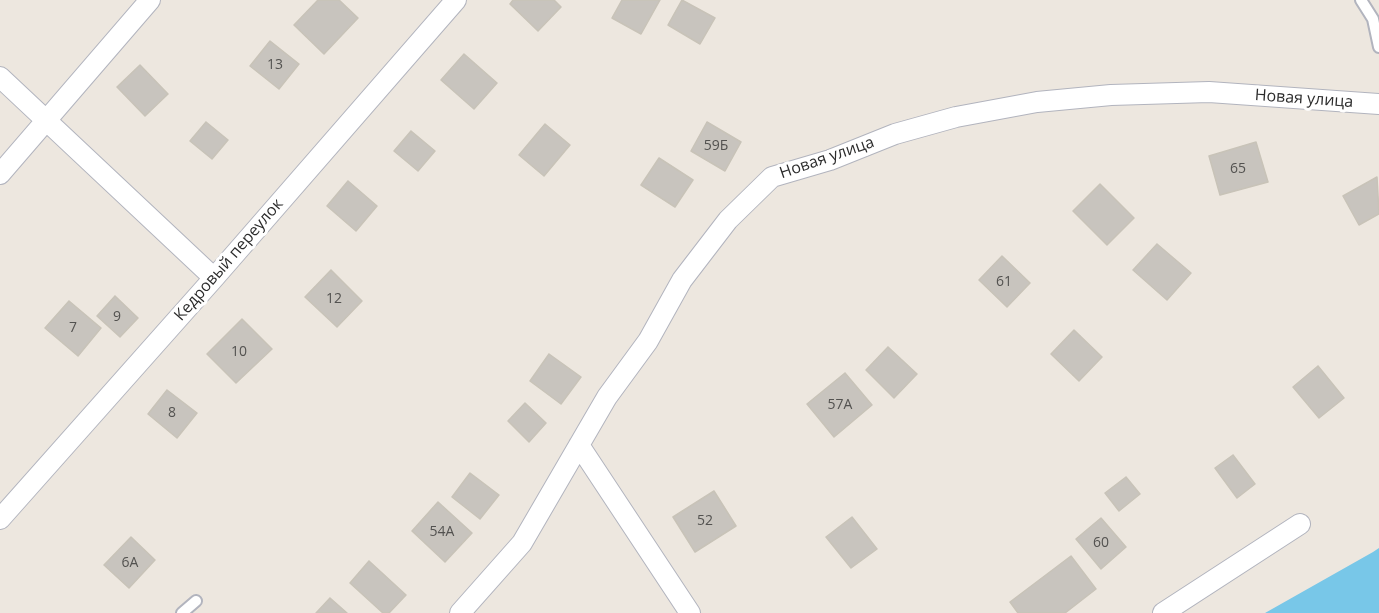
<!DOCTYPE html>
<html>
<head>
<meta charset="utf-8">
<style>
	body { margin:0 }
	canvas { display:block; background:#ede7df }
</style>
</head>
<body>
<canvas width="1379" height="613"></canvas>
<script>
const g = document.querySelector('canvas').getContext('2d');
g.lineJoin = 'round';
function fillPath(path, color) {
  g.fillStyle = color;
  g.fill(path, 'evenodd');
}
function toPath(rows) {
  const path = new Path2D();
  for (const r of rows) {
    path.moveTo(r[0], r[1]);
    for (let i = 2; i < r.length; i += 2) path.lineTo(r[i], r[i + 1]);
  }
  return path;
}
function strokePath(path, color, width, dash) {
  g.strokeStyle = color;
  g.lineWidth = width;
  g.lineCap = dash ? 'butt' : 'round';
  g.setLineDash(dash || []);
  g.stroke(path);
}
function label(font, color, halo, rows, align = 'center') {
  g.font = font + ' "Open Sans",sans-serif';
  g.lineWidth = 6;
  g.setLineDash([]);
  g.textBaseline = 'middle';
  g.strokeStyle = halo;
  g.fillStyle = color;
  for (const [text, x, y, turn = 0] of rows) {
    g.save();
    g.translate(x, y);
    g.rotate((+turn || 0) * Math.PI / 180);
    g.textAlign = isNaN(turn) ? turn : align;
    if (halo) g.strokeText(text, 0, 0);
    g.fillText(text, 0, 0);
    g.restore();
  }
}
const water = toPath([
	[1379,548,1379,613,1265,613,1373,552]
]);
const building = toPath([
	[318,0,339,0,358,18,324,54,294,25,318,0],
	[513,0,554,0,561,7,538,31,510,4,513,0],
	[622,0,660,0,641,34,612,18,622,0],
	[682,0,715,18,700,44,668,25,682,0],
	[270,41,299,64,279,89,250,66,270,41],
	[464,54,497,83,474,109,441,80,464,54],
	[140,65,168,94,145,116,117,87,140,65],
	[206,122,228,140,212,159,190,141,206,122],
	[707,122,741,142,725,171,691,151,707,122],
	[545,124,570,145,544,176,519,155,545,124],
	[411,131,435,151,418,171,394,151,411,131],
	[1256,142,1268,182,1220,195,1209,156,1256,142],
	[659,158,693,180,675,207,641,185,659,158],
	[1377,177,1379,214,1359,225,1343,196,1377,177],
	[348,181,377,206,356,231,327,206,348,181],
	[1100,184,1134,218,1107,245,1073,211,1100,184],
	[1157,244,1191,273,1167,300,1133,270,1157,244],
	[1002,256,1030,283,1007,307,979,280,1002,256],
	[331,270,362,301,337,327,305,297,331,270],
	[115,296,138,318,120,337,97,316,115,296],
	[69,301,101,328,78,356,45,328,69,301],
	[242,319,272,349,236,383,207,354,242,319],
	[1074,330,1102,357,1079,381,1051,354,1074,330],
	[888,347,917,374,894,398,866,370,888,347],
	[549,354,581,377,561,404,530,381,549,354],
	[1318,366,1344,398,1319,418,1293,387,1318,366],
	[845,373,872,405,834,437,807,404,845,373],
	[167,390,197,413,177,438,148,414,167,390],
	[525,403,546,423,529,442,508,421,525,403],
	[1233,455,1255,484,1237,498,1215,468,1233,455],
	[470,473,499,495,480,519,452,497,470,473],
	[1126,477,1140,494,1119,511,1105,493,1126,477],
	[714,491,736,526,695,552,673,517,714,491],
	[438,502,472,533,445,562,412,531,438,502],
	[852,517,877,549,851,568,826,537,852,517],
	[1101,518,1126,547,1101,569,1076,539,1101,518],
	[131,537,155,560,129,588,104,565,131,537],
	[1071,556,1096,589,1065,613,1018,613,1010,602,1071,556],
	[369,561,406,595,389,613,383,613,350,583,369,561],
	[330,598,347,613,316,613,330,598]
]);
const lane = toPath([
	[1361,0,1373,19,1379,47],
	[182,613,196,601]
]);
const street = toPath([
	[0,77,214,278],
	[0,174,150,0],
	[579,445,690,613],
	[0,519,214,278,456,0],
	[460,613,522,543,607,397,648,341,682,280,728,220,772,177,830,160,895,134,956,117,1037,102,1111,95,1209,92,1379,104],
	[1163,613,1300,524]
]);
const numberNames = [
	["13",275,65],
	["59Б",716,146],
	["65",1238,169],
	["61",1004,282],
	["12",334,299],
	["9",117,317],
	["7",73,328],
	["10",239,352],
	["57А",840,405],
	["8",172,413],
	["52",705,521],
	["54А",442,532],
	["60",1101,543],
	["6А",130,563]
];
const streetNames = [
	["Новая улица",1304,99,4],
	["Новая улица",827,158,-19],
	["Кедровый переулок",229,260,-49]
];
fillPath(water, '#78c7e8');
fillPath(building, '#c8c4be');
strokePath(building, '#c8c3b8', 1.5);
strokePath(lane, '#b2b4be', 14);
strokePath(street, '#b2b4be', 22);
strokePath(lane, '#fff', 10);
strokePath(street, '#fff', 20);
label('14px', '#535250', null, numberNames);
label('16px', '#2c2c2c', '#fff', streetNames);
</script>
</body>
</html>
